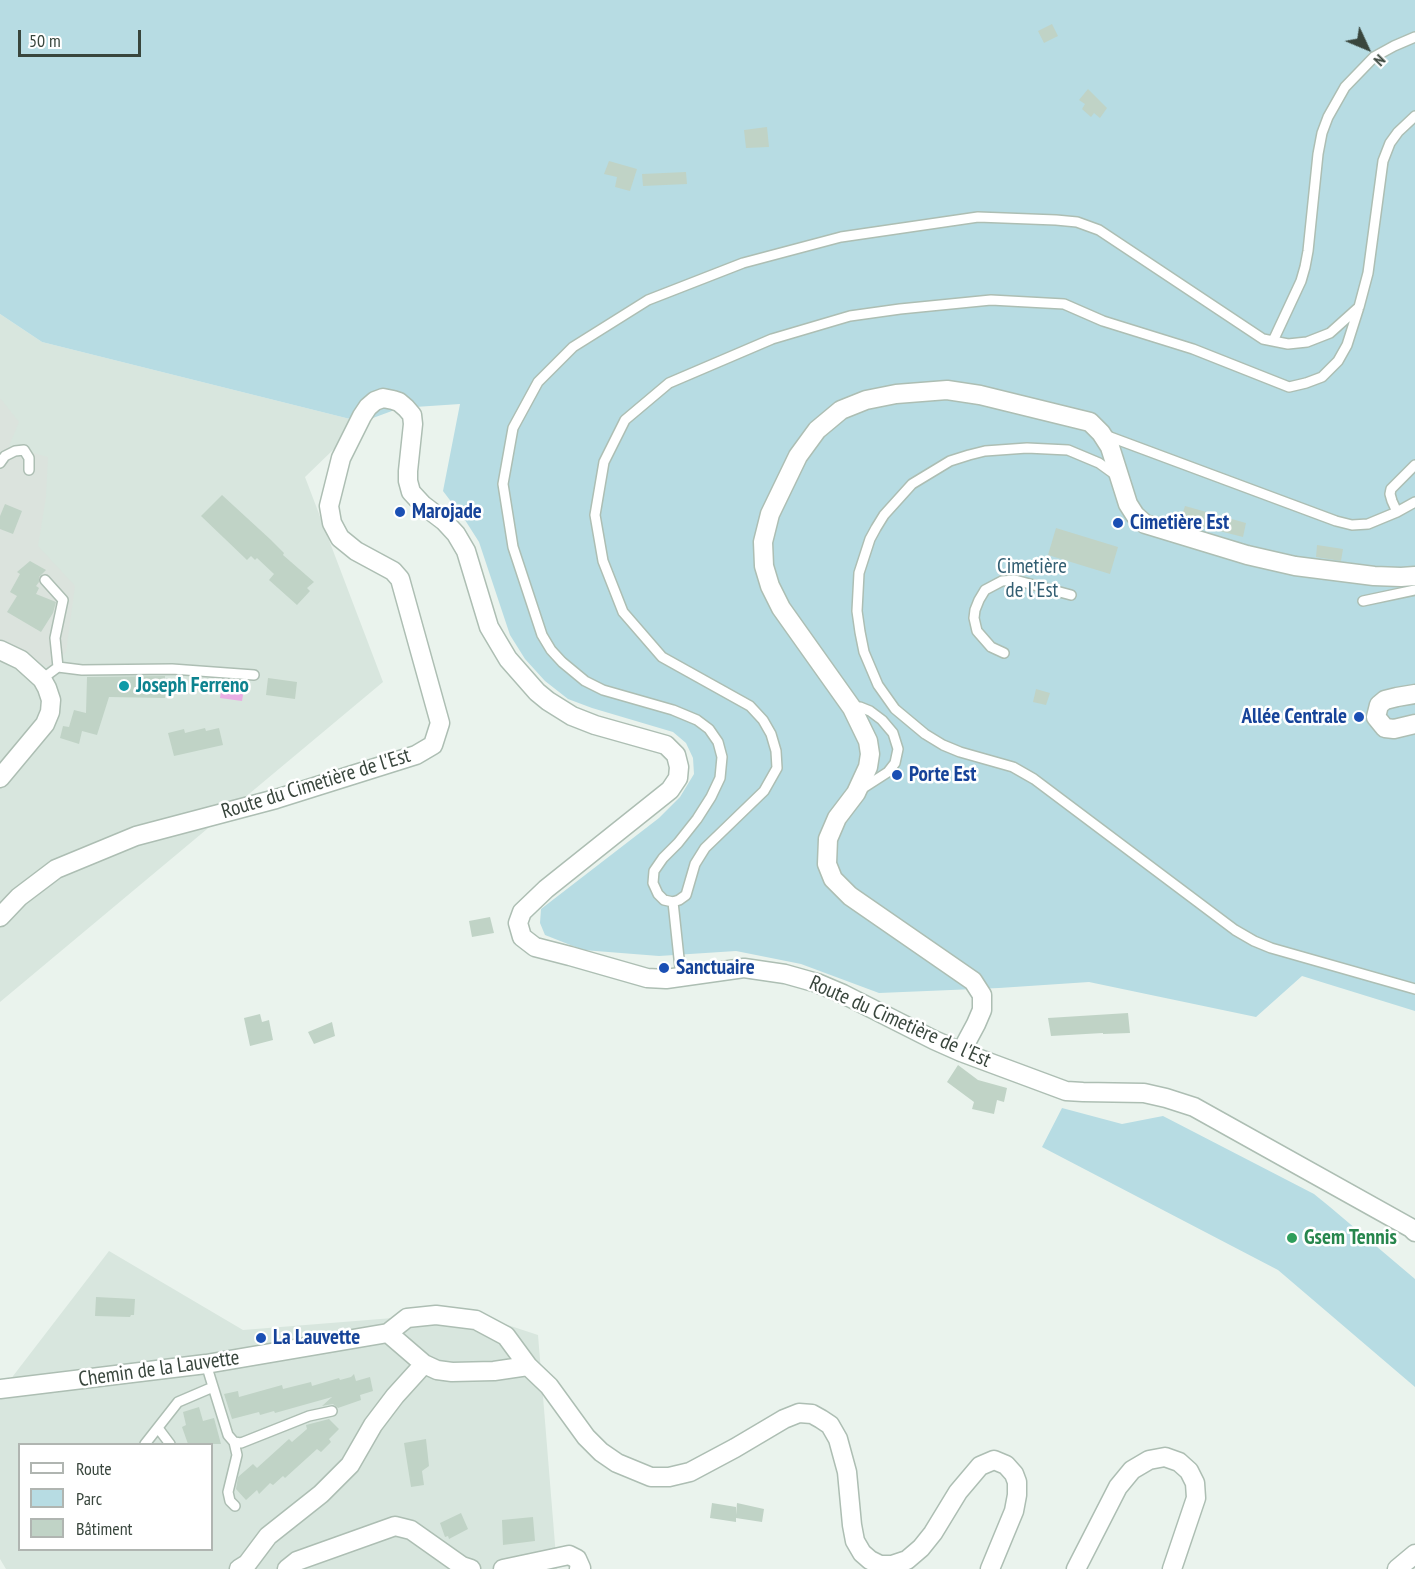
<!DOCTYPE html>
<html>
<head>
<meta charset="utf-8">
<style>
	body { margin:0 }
	#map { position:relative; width:1415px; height:1569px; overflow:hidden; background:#eaf3ed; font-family:"PT Sans Narrow",sans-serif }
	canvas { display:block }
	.legend { position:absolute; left:18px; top:1443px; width:195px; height:108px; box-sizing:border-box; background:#fff; border:2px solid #b0b5b1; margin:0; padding:8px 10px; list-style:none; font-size:18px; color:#39463d }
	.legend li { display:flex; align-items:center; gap:12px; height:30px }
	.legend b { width:30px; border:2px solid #b0b5b1 }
	.north { position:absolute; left:1337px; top:18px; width:60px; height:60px; -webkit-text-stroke:4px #fff; paint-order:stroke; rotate:134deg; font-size:16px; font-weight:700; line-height:24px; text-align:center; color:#39463d }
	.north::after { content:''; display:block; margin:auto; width:21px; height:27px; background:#39463d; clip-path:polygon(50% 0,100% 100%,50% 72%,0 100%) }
	.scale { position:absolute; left:18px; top:30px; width:123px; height:27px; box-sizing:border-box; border:3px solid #39463d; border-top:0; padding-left:8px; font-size:18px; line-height:21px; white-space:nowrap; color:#39463d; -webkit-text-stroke:4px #fff; paint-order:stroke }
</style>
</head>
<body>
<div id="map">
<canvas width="1415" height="1569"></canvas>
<ul class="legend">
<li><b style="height:8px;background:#fff"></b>Route</li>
<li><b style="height:16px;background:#b7dce3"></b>Parc</li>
<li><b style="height:16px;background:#c0d3c6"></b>Bâtiment</li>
</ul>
<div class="north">N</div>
<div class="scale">50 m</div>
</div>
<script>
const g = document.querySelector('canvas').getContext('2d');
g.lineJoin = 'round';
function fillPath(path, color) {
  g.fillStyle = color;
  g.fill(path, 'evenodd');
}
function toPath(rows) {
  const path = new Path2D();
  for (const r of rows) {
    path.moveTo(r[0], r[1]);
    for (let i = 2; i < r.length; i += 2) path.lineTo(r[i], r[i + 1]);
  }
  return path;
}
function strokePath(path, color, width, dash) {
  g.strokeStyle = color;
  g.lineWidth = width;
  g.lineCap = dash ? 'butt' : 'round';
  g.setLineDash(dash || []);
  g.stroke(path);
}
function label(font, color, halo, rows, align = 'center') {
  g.font = font + ' "PT Sans Narrow",sans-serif';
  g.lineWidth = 5;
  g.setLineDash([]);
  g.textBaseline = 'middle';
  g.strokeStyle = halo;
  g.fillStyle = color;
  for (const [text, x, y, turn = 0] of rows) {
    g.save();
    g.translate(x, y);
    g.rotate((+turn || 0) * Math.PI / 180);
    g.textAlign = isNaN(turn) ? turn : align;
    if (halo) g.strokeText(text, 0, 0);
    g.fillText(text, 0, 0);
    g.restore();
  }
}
const residential = toPath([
	[0,314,42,342,362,422,305,477,383,682,0,1002],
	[109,1251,243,1330,468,1312,538,1335,557,1569,6,1569,0,1559,0,1393],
	[20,1444,212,1444,212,1550,20,1550]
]);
const industrial = toPath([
	[0,398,19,422,9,446,48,457,46,497,38,546,75,586,66,652,49,668,0,640]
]);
const green = toPath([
	[0,0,1415,0,1415,1011,1302,976,1256,1017,1089,982,999,988,879,993,801,964,736,951,659,956,583,950,545,935,540,923,541,909,659,818,680,797,694,774,693,758,686,743,673,732,592,708,568,699,545,681,525,659,510,635,479,542,465,520,443,491,460,404,400,408,362,422,42,342,0,314],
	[1062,1108,1122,1124,1163,1116,1314,1194,1330,1207,1415,1279,1415,1387,1278,1270,1042,1147]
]);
const water = toPath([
	[222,685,244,689,242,701,220,698]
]);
const building = toPath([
	[1052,24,1058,36,1044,43,1038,31],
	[1088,89,1107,108,1100,118,1094,113,1091,117,1082,109,1085,104,1079,100],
	[767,127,769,147,746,148,744,130],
	[609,161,637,169,630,191,615,187,617,177,604,174],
	[686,172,687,184,643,186,642,174],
	[222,495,271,540,284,553,283,555,314,582,307,588,310,591,297,605,269,580,274,574,257,558,255,560,251,556,247,560,201,516],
	[5,504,22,511,13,534,0,529,0,516],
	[1185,506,1246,523,1243,537,1180,521],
	[1056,528,1118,547,1110,574,1048,555],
	[1317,545,1343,549,1341,561,1316,557],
	[30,561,46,570,39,577,39,582,36,586,39,588,36,594,56,602,53,613,41,632,7,612,17,596,10,592,20,574,17,572],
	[165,676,165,698,109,697,97,735,82,731,79,744,60,738,63,726,69,727,74,710,86,713,87,677],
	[268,678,297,682,295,699,266,695],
	[1036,689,1050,693,1046,705,1033,702],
	[205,728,206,731,219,728,223,745,174,756,168,733,184,729,185,733],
	[490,917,494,933,472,937,469,921],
	[1128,1013,1130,1033,1103,1034,1103,1033,1051,1036,1048,1018],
	[260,1014,262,1022,269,1020,273,1040,250,1046,244,1018],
	[332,1022,335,1036,314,1044,308,1032],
	[958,1065,978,1080,1007,1088,1004,1102,997,1100,994,1114,972,1109,974,1102,947,1082],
	[96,1297,135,1299,134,1315,131,1315,130,1317,95,1316],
	[354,1374,356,1381,370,1377,373,1391,360,1395,361,1400,338,1408,333,1404,322,1406,332,1397,275,1413,274,1411,260,1415,259,1412,232,1419,224,1394,238,1391,239,1397,282,1385,283,1389,311,1382,312,1386,339,1378,340,1380,351,1377],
	[199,1407,203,1421,214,1418,221,1444,188,1444,182,1427,186,1425,183,1412],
	[329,1419,339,1429,329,1439,331,1442,321,1452,317,1449,285,1478,283,1476,273,1485,270,1483,259,1494,257,1490,246,1500,236,1489,238,1477,253,1464,257,1468,289,1439,292,1442,307,1429,306,1425],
	[426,1439,429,1466,422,1471,424,1485,411,1487,404,1443],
	[712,1503,736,1507,736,1515,737,1503,764,1509,762,1522,736,1518,736,1522,710,1518],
	[461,1513,468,1529,449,1539,448,1536,445,1537,440,1523],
	[533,1517,535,1541,503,1545,502,1520]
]);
const service = toPath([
	[1359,307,1330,333,1307,342,1288,344,1263,339,1099,230,1077,222,1056,220,978,217,841,237,743,263,648,300,573,347,538,382,513,428,503,484,513,547,542,635,551,650,562,662,585,681,603,690,673,710,697,720,709,729,718,742,722,757,720,778,711,797,697,819,678,843,663,858,654,871,653,883,658,894,664,900,673,902,679,900,686,895,695,864,705,848,764,791,777,768,776,751,771,734,763,720,750,706,662,657,623,612,603,561,595,515,604,462,625,420,669,383,772,339,850,316,900,309,991,300,1064,304,1103,321,1193,349,1289,387,1306,383,1322,377,1338,361,1347,345,1359,307,1368,273,1383,161,1390,143,1398,132,1415,116],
	[1273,341,1301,281,1305,267,1308,251,1318,154,1322,133,1328,117,1345,87,1374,57,1394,46,1415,37],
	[1105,435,1336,521,1352,525,1368,524,1397,512,1415,502],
	[0,463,5,456,15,451,24,450,29,458,29,470],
	[1117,476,1099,463,1068,450,1027,448,985,451,969,455,950,461,912,484,884,515,876,528,870,539,859,573,857,611,860,632,864,652,878,685,895,709,925,734,943,745,960,752,1013,767,1034,779,1235,930,1254,941,1271,948,1415,989],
	[1397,512,1392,501,1390,494,1391,489,1415,465],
	[1363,601,1415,590],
	[1004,653,991,647,977,631,974,618,975,610,979,600,985,590,1002,581,1015,580,1071,595],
	[58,667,82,670,172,669,254,675],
	[42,679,58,667,55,638,63,600,45,580],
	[852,708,860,707,870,711,882,720,893,733,898,749,895,763,888,772,860,790],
	[673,902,681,977],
	[206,1364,228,1435,234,1442,241,1443,309,1416,332,1411],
	[158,1428,170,1444],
	[234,1442,237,1455,228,1492,230,1501,235,1506],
	[145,1444,178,1402,213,1387]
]);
const minor = toPath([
	[0,650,21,660,42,679,47,688,51,700,50,712,45,724,0,778],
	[1415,694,1397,697,1385,700,1379,705,1376,717,1385,728,1394,729,1415,724],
	[0,917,19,897,56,869,136,836,276,799,416,755,433,745,440,723,400,579,393,571,356,551,340,538,332,523,329,506,341,458,362,416,368,407,375,401,383,398,393,400,399,402,406,408,412,415,413,424,408,471,408,481,411,492,423,505,444,521,456,534,466,551,489,627,508,659,537,692,548,701,572,716,595,725,666,745,676,755,679,767,678,778,670,790,546,889,522,912,518,923,522,937,535,947,570,956,647,978,666,979,744,968,785,974,817,983,843,994,934,1040,961,1052,1066,1091,1083,1092,1144,1093,1166,1098,1194,1107,1411,1228,1415,1232],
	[961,1052,976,1024,982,1010,982,995,973,981,850,896,833,879,827,864,828,839,837,818,856,793,868,767,870,754,868,741,852,708,781,608,770,586,764,566,763,542,770,514,798,456,817,430,841,410,866,400,896,394,947,390,980,395,1090,422,1101,433,1110,447,1128,504,1135,515,1145,524,1247,555,1295,566,1374,576,1401,577,1415,576],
	[388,1333,424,1364,437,1370,452,1372,494,1371,528,1366],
	[0,1389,206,1364,388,1333,407,1318,436,1315,476,1320,506,1336,528,1366,549,1386,586,1437,601,1452,617,1463,651,1477,669,1477,690,1472,735,1448,784,1419,799,1413,812,1414,821,1419,830,1425,838,1439,847,1472,852,1525,855,1541,862,1553,870,1560,880,1565,892,1565,907,1560,921,1548,933,1533,958,1492,980,1466,994,1460,1006,1465,1014,1474,1017,1482,1017,1495,1014,1511,990,1569],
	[239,1569,247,1564,268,1536,321,1494,350,1465,373,1425,395,1396,424,1364],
	[287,1569,297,1561,395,1526,411,1530,462,1566,471,1569],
	[503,1569,569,1555,577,1559,581,1568,579,1569],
	[1076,1569,1118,1487,1132,1470,1149,1460,1165,1457,1179,1462,1189,1471,1195,1483,1196,1498,1172,1569],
	[1397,1569,1415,1554]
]);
const markers = [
	[400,512,6,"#1a4fb4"],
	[1118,523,6,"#1a4fb4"],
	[124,686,6,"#0f9aa8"],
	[1359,717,6,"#1a4fb4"],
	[897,775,6,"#1a4fb4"],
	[664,968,6,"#1a4fb4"],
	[1292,1238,6,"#2e9e5b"],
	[261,1338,6,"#1a4fb4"]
];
const transitNames = [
	["Marojade",412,512],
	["Cimetière Est",1130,523],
	["Allée Centrale",1347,717,"right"],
	["Porte Est",909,775],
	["Sanctuaire",676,968],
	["La Lauvette",273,1338]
];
const parkNames = [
	["Cimetière",1032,567],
	["de l'Est",1032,591]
];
const cultureNames = [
	["Joseph Ferreno",136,686]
];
const streetNames = [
	["Route du Cimetière de l'Est",316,784,-17],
	["Route du Cimetière de l'Est",900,1022,24],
	["Chemin de la Lauvette",159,1369,-8]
];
const leisureNames = [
	["Gsem Tennis",1304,1238]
];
fillPath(residential, '#d8e6de');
fillPath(industrial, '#dbe3dd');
fillPath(green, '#b7dce3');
fillPath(water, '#e9ade3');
fillPath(building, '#c0d3c6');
strokePath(service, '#adbeb3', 12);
strokePath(minor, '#adbeb3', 21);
strokePath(service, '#fff', 9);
strokePath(minor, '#fff', 18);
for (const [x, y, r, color] of markers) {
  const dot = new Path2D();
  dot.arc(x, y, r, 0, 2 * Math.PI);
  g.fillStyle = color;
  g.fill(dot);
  strokePath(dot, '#fff', 2);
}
label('bold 21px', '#164399', '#fff', transitNames, 'left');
label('21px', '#325e72', '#fff', parkNames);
label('bold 21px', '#0d838f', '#fff', cultureNames, 'left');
label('21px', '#39463d', '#fff', streetNames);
label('bold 21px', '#27864d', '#fff', leisureNames, 'left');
</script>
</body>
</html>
